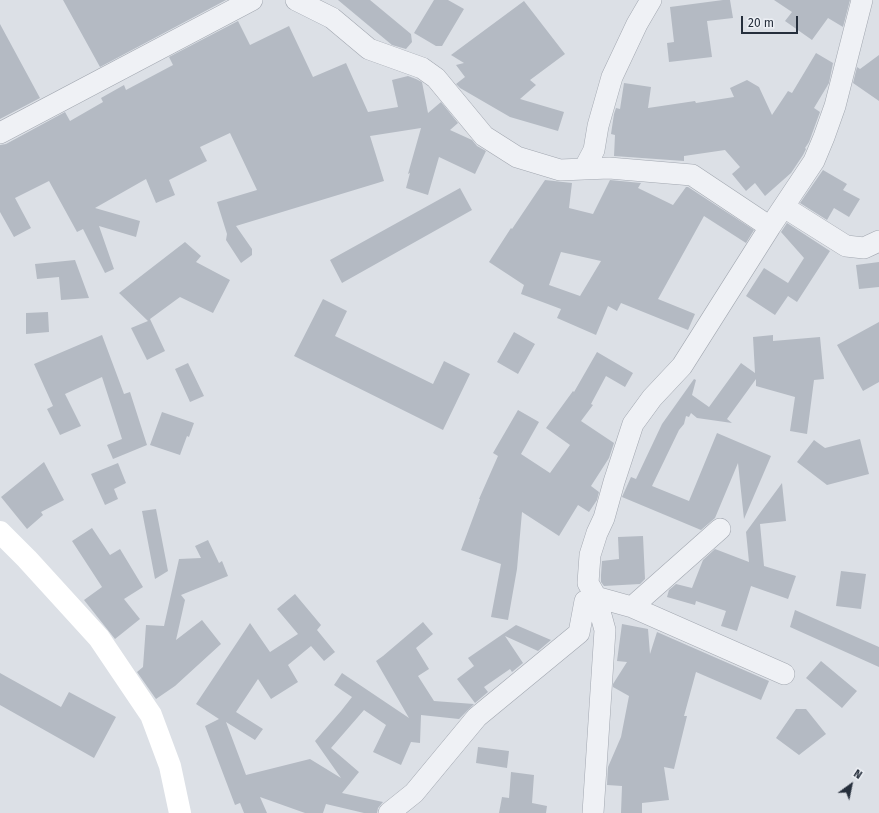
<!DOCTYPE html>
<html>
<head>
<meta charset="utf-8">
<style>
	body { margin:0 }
	#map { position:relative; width:879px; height:813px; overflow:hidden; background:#dce0e6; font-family:"Fira Sans",sans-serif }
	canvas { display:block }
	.north { position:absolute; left:831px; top:765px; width:40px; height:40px; -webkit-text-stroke:3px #eceff4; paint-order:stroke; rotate:33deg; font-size:11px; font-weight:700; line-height:16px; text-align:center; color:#262f3c }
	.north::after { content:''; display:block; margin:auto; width:14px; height:18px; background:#262f3c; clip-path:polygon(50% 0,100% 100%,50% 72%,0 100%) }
	.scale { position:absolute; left:741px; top:16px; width:57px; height:18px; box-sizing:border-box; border:2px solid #262f3c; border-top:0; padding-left:5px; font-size:12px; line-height:14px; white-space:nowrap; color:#262f3c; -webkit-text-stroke:3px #eceff4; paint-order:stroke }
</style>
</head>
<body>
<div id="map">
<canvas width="879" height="813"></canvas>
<div class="north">N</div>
<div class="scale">20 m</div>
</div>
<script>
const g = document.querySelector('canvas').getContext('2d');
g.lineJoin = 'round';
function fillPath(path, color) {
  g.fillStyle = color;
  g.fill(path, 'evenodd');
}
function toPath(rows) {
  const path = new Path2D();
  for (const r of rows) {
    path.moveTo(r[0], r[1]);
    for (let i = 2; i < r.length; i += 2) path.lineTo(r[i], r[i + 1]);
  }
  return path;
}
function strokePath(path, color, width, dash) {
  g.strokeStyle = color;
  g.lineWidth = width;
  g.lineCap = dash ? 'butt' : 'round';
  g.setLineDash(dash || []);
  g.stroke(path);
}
const building = toPath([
	[63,0,226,0,100,67],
	[338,0,370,0,411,34,412,42,406,49,392,45],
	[434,0,448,0,464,9,442,46,436,46,414,33],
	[723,0,730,0,733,18,707,21,712,57,669,62,667,43,674,42,670,7],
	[774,0,850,0,843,27,828,18,812,40,785,21,792,12],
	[524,1,565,54,530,80,536,85,520,99,564,112,558,131,510,117,460,88,456,84,465,77,456,65,464,63,451,55],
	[238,21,250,45,289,26,313,77,346,63,368,112,398,107,392,80,408,76,416,79,422,82,428,113,441,102,458,123,450,130,472,140,477,146,486,151,475,174,439,157,428,195,406,188,410,173,408,174,421,128,370,136,384,181,236,226,252,249,252,255,241,263,226,240,227,234,217,202,257,190,230,133,200,147,207,161,169,180,175,195,156,203,146,179,95,208,140,221,136,237,99,226,114,269,105,273,83,229,77,232,49,181,15,198,31,228,14,237,0,212,0,145,6,144,65,112,70,121,103,102,101,98,124,85,126,90,173,65,169,57],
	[0,24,40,98,0,119],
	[816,53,833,63,829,83,814,108,820,112,809,142,805,148,806,149,803,155,791,173,765,196,755,183,746,191,732,174,740,167,725,150,684,156,684,161,614,156,615,135,611,134,614,114,616,108,620,109,624,83,651,87,648,108,695,101,696,103,734,97,730,88,747,80,759,87,772,115,788,91,792,93],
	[879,55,879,101,853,83,857,67,860,69],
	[823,170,847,184,843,190,860,199,849,217,834,208,827,220,800,203],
	[545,180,572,183,569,208,593,214,610,180,641,183,638,188,673,205,686,187,688,187,754,230,746,243,704,216,658,299,695,314,688,330,621,303,617,311,608,306,596,335,557,318,561,309,521,294,524,285,489,262,511,228,512,229],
	[561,252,601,261,580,296,549,285],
	[460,188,472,210,342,283,330,260],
	[787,223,830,251,797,302,788,296,775,315,746,296,764,268,788,283,804,258,781,232],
	[185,242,201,256,196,262,230,280,213,313,180,297,150,319,165,351,147,360,131,328,148,321,119,293],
	[75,260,89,298,61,300,59,277,37,279,35,264],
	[879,262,879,287,859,289,856,265],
	[323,299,347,311,335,336,433,384,444,361,470,374,443,430,294,356],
	[48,312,49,332,26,334,26,313],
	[879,322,879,382,863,391,837,345],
	[514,332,535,344,518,374,497,362],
	[102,335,124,394,130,392,147,445,113,459,107,445,122,439,102,377,65,394,81,426,60,435,47,409,53,406,34,364],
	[773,335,773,341,820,337,824,379,814,380,807,434,790,431,795,397,756,386,756,379,727,419,732,423,697,418,691,413,689,417,686,416,684,424,679,430,652,486,689,501,717,433,771,456,744,519,738,463,715,518,701,530,622,497,631,477,636,479,662,424,694,379,696,380,692,395,709,407,741,363,755,373,753,337],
	[597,352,633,373,625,387,606,376,591,404,593,405,581,421,614,443,609,458,591,486,599,492,597,500,589,512,578,505,559,536,522,512,517,569,508,620,491,617,501,564,461,550,480,499,479,499,498,456,493,453,518,410,539,422,521,454,550,473,570,445,546,428,573,391,574,392],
	[188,363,204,396,190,402,175,369],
	[162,412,194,423,189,437,187,436,180,455,150,445],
	[860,439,869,474,827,485,797,462,814,440,825,448],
	[44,462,64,500,41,512,43,515,27,529,1,497],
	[118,463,126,483,114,489,118,499,105,505,91,474],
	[782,483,786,521,760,524,764,566,796,576,788,599,751,586,737,631,721,626,726,611,696,601,695,605,667,597,669,590,676,584,692,588,703,560,715,549,749,562,746,532],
	[156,509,168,571,155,579,142,511],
	[92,528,110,555,120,549,143,587,124,599,140,619,115,639,84,600,102,587,72,541],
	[643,536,645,579,640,584,604,586,601,582,601,575,602,561,619,559,618,537],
	[208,540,219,563,222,561,228,576,181,595,185,600,176,640,202,620,221,644,175,686,156,699,137,672,143,667,146,625,164,626,179,559,201,558,195,546],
	[841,571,866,574,861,609,836,606],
	[295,594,321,625,317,630,335,652,324,661,311,646,288,665,298,682,271,699,258,679,236,712,263,729,255,740,226,722,246,775,310,759,341,778,315,741,341,711,352,697,334,685,342,673,409,718,376,661,383,656,423,622,433,634,416,648,429,669,418,676,434,701,474,704,459,719,421,715,420,743,411,742,401,765,373,752,386,725,364,710,331,748,359,772,342,793,383,802,378,808,377,813,364,813,326,804,323,813,305,813,260,797,267,813,244,813,240,803,235,805,205,726,219,719,196,704,250,623,270,652,298,634,277,609],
	[795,610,879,647,879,667,790,627],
	[622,624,648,629,650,654,657,632,769,681,761,700,696,672,684,716,687,716,674,769,664,767,669,800,642,803,642,813,621,813,622,786,607,785,608,767,621,737,629,696,613,687,613,684,627,662,617,661],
	[516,625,551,640,538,651,505,636,523,663,512,672,510,669,484,687,488,692,475,703,457,679,474,666,468,658],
	[821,661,857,691,842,708,806,678],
	[0,673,61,707,69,692,116,717,94,758,0,705],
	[796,709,806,709,826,734,799,755,776,738],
	[478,747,509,751,507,768,476,763],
	[511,772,534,775,532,803,547,806,546,813,499,813,502,797,509,798]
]);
const street = toPath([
	[296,0,332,18,369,49,422,68,436,78,484,136,517,157,560,170,609,168,692,175,770,227],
	[0,133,252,0],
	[584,169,594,150,598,126,612,77,637,24,651,0],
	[784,207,846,246,864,248,879,241],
	[632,607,784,674],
	[389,813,414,793,477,717,579,633,585,601,596,597,632,607,720,529],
	[593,813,605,630,596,597,588,583,590,555,597,533,604,518,614,482,633,424,652,398,682,366,770,227,814,161,824,137,835,106,862,0]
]);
const secondary = toPath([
	[0,532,27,559,99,638,151,715,170,766,180,813]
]);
fillPath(building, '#b4bac3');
strokePath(street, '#a2a7b0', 22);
strokePath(street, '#eff1f5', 21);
strokePath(secondary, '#fff', 22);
</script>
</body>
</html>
